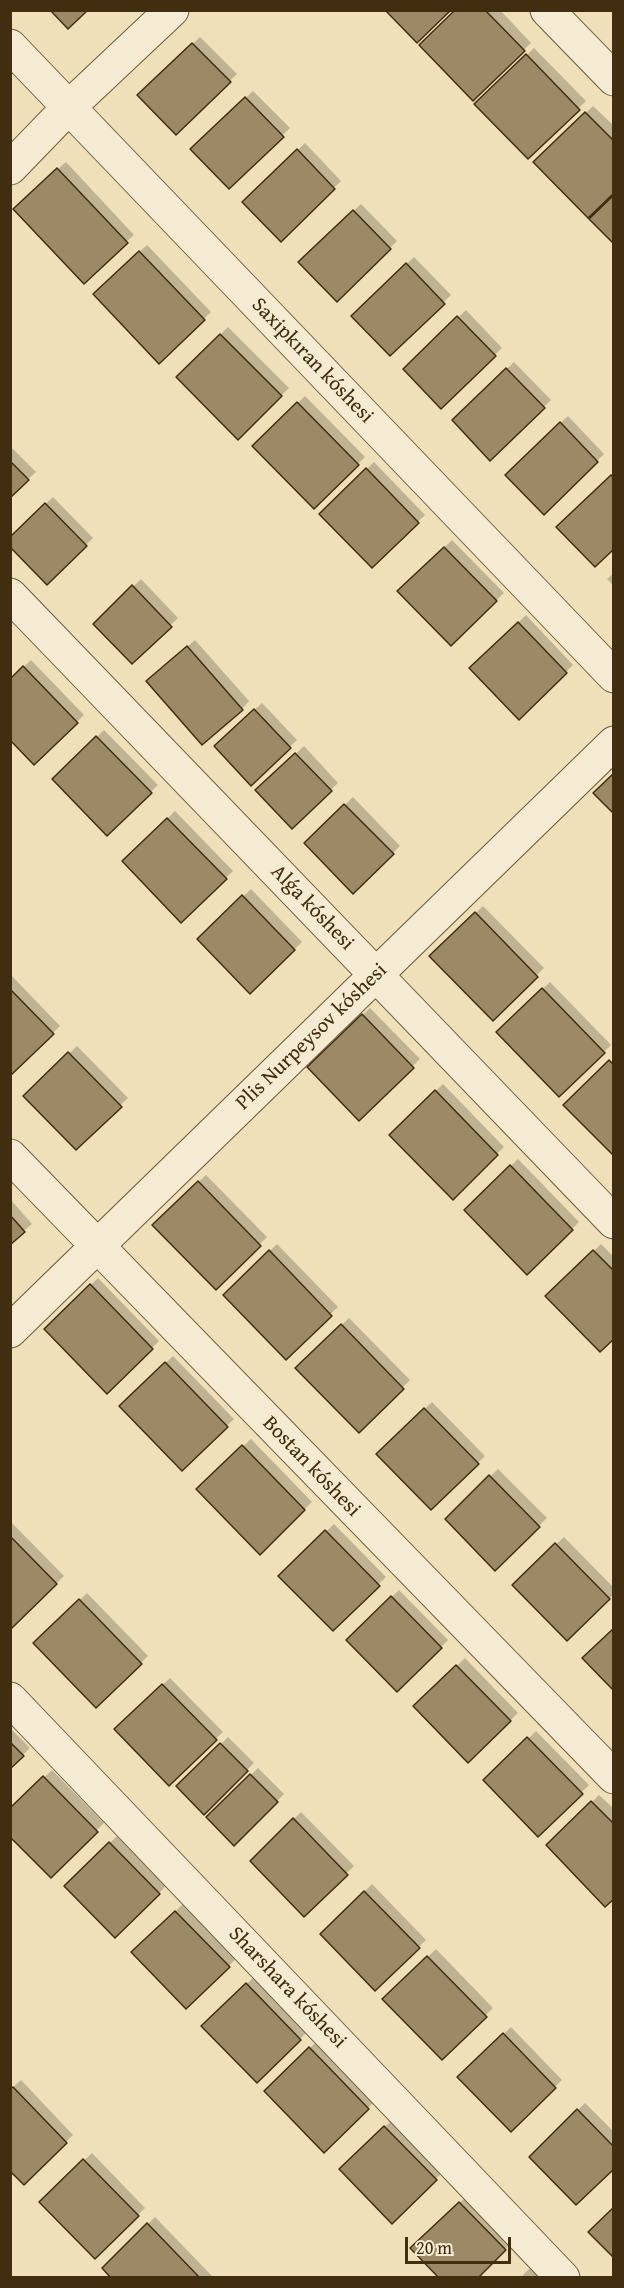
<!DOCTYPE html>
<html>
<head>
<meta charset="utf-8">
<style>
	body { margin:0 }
	#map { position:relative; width:624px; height:2288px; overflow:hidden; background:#f0e0b9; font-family:"Gentium Book Plus",serif }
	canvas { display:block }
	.frame { position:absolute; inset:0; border:12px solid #412d0f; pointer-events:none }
	.scale { position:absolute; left:405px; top:2237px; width:106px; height:27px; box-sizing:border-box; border:3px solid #412d0f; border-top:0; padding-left:8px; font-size:18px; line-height:21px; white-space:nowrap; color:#412d0f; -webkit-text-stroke:4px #f5ebd2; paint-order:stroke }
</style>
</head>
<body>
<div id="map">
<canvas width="624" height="2288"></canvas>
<div class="frame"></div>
<div class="scale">20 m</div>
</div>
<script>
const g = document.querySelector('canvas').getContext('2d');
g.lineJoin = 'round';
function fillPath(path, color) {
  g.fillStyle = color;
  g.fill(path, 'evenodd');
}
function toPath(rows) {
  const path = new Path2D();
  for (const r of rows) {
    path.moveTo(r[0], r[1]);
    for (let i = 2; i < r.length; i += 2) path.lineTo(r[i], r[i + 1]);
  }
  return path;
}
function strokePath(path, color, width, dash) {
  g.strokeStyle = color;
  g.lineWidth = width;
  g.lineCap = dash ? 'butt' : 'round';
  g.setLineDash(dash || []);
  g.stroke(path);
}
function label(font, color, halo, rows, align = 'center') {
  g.font = font + ' "Gentium Book Plus",serif';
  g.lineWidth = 4.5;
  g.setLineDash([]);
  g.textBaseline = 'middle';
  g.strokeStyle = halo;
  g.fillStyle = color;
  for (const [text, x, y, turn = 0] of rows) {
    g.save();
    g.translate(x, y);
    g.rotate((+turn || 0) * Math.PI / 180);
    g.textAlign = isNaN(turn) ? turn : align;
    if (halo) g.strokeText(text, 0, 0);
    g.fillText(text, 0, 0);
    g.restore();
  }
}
const shadow = toPath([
	[457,10,500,10,531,43,473,99],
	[200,37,237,74,176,133,139,95],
	[534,48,586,101,528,157,476,104],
	[253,91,290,128,229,187,192,149],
	[593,106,614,126,614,190,535,162],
	[305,143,341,181,281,239,244,202],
	[66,162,134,235,126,242,22,202],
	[361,204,397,241,337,300,300,262],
	[147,245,211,312,159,362,102,287],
	[414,257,451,295,390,354,354,316],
	[466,310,502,348,441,406,405,369],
	[228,327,289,388,238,438,178,377],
	[514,362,551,400,490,459,454,420],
	[305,396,365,457,314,507,254,446],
	[568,416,604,454,544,513,507,475],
	[10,446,36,472,10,496],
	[374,462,425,515,372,566,321,514],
	[53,497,93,538,47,583,10,539],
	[452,540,504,593,451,644,400,591],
	[614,573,614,586,607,579],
	[141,579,178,618,132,662,95,624],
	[526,615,573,665,519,717,472,668],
	[195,640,249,701,242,709,156,674],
	[31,660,84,715,34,763,10,680],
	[262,703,297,740,251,784,216,746],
	[104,730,158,785,107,834,54,779],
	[304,746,338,783,292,826,258,790],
	[353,797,400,846,353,892,306,843],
	[175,811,233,871,181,921,124,861],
	[251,889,302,942,250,992,199,939],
	[483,906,544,968,493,1019,431,956],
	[10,974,60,1026,10,1074],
	[550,982,611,1045,559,1095,498,1032],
	[370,1008,420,1059,359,1119,309,1067],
	[77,1046,128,1098,76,1148,25,1096],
	[443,1084,504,1147,453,1197,391,1135],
	[518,1159,579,1222,528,1272,466,1210],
	[206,1175,267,1237,216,1288,154,1225],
	[10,1199,32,1224,10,1243],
	[277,1244,338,1307,286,1357,225,1295],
	[601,1244,614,1257,614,1337,548,1296],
	[98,1278,159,1341,108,1392,46,1329],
	[349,1318,410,1380,359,1431,297,1368],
	[173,1356,234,1419,182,1469,121,1406],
	[432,1402,485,1456,431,1508,379,1454],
	[251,1439,312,1502,260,1552,198,1489],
	[498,1469,547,1518,495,1568,447,1519],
	[10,1521,64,1576,12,1626,10,1625],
	[334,1524,386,1577,333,1629,280,1576],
	[564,1537,614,1588,614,1594,567,1639,514,1585],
	[399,1590,448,1640,397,1690,348,1640],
	[87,1593,148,1656,96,1706,35,1643],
	[465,1658,518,1713,468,1761,415,1706],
	[170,1678,223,1732,169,1784,116,1729],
	[10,1728,30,1748,10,1767],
	[536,1731,589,1785,538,1835,485,1780],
	[228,1737,254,1763,204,1813,178,1786],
	[258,1768,284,1794,234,1844,208,1817],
	[52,1770,104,1823,51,1876,10,1810],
	[599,1795,614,1809,614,1897,548,1845],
	[301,1812,354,1866,304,1915,252,1861],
	[117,1836,166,1886,115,1936,66,1886],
	[372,1884,426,1940,375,1989,322,1934],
	[183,1904,236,1959,186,2007,133,1952],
	[436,1949,493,2008,442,2058,384,1999],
	[254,1977,308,2031,257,2081,203,2026],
	[511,2027,562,2080,511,2130,459,2077],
	[317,2041,375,2101,324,2151,266,2091],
	[21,2080,73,2135,24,2183,10,2090],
	[585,2103,614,2132,614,2167,531,2157],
	[393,2119,444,2171,392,2222,341,2169],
	[92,2153,145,2208,95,2257,41,2202],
	[467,2196,512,2242,476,2278,412,2248],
	[155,2217,213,2277,212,2278,113,2278,104,2268],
	[533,2265,545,2278,520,2278]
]);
const building = toPath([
	[50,10,88,10,68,29,50,10],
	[385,10,451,10,417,43,385,10],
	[455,10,485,10,525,51,473,101,419,45,455,10],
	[192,43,231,82,176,135,137,95,192,43],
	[526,54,580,110,528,159,474,104,526,54],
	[245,97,284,137,229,189,190,149,245,97],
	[585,112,614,141,614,193,588,218,533,162,585,112],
	[297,149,335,189,281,242,242,202,297,149],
	[57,168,128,243,84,284,13,209,57,168],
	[614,195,614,244,589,219,614,195],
	[353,210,391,249,337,302,298,262,353,210],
	[139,251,205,320,159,364,93,294,139,251],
	[406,263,445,304,390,356,351,316,406,263],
	[457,316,496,356,441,409,403,369,457,316],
	[220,334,282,396,238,440,176,377,220,334],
	[506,368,545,408,490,461,452,420,506,368],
	[297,402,359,465,314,509,252,446,297,402],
	[560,422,598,462,544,515,505,475,560,422],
	[10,461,29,480,10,498,10,461],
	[366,468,419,523,372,568,319,514,366,468],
	[611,475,614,478,614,549,595,567,556,527,611,475],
	[45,503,87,546,47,585,10,547,10,537,45,503],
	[444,547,497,601,451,646,397,591,444,547],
	[132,585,172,627,132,664,93,624,132,585],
	[518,622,567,673,519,720,469,668,518,622],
	[187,646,243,710,202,745,146,681,187,646],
	[23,666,78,723,34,765,10,740,10,679,23,666],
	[254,709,291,748,251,786,214,746,254,709],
	[96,736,152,793,107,836,52,779,96,736],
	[295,753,332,791,292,829,255,790,295,753],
	[614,773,614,814,593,793,614,773],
	[344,804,394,854,353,894,304,843,344,804],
	[167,818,227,879,181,923,122,861,167,818],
	[242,895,295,950,250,994,197,939,242,895],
	[475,912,538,977,493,1021,429,956,475,912],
	[542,988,605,1053,559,1097,496,1032,542,988],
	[10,989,54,1034,10,1076,10,989],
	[362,1014,414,1068,359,1121,307,1067,362,1014],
	[68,1052,122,1107,76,1150,23,1096,68,1052],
	[609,1060,614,1065,614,1156,563,1105,609,1060],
	[435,1090,498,1155,453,1200,389,1135,435,1090],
	[510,1165,573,1230,527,1275,464,1210,510,1165],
	[198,1181,261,1246,216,1290,152,1225,198,1181],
	[10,1215,25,1232,10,1245,10,1215],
	[269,1250,332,1316,286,1360,223,1295,269,1250],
	[593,1250,614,1271,614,1339,600,1352,545,1296,593,1250],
	[90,1284,153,1349,107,1394,44,1329,90,1284],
	[341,1324,404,1389,359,1433,295,1368,341,1324],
	[165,1362,228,1427,182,1471,119,1406,165,1362],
	[424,1408,479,1464,431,1510,376,1454,424,1408],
	[242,1445,305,1510,260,1555,196,1489,242,1445],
	[489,1475,540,1527,495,1571,445,1519,489,1475],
	[325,1530,380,1586,333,1631,278,1576,325,1530],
	[10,1536,57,1584,12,1628,10,1627,10,1536],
	[555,1543,610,1599,567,1641,512,1585,555,1543],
	[391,1596,442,1648,397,1692,346,1640,391,1596],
	[79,1599,142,1664,96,1708,33,1643,79,1599],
	[614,1628,614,1691,582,1658,614,1628],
	[456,1665,511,1721,468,1763,413,1706,456,1665],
	[162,1684,217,1740,169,1786,114,1729,162,1684],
	[527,1737,583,1794,538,1837,483,1780,527,1737],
	[10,1742,24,1756,10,1769,10,1742],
	[220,1743,248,1771,204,1815,176,1786,220,1743],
	[250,1774,278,1802,234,1846,206,1817,250,1774],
	[43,1776,98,1832,51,1878,10,1837,10,1808,43,1776],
	[591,1801,614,1824,614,1899,605,1907,546,1845,591,1801],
	[293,1818,348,1875,304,1917,250,1861,293,1818],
	[109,1842,160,1894,115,1938,64,1886,109,1842],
	[364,1891,420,1948,375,1991,320,1934,364,1891],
	[175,1911,230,1967,186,2009,131,1952,175,1911],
	[427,1956,487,2017,442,2060,382,1999,427,1956],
	[246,1983,301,2040,257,2083,201,2026,246,1983],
	[503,2033,556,2088,511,2132,457,2077,503,2033],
	[309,2047,369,2109,324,2153,264,2091,309,2047],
	[13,2087,67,2143,24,2185,10,2171,10,2089,13,2087],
	[577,2109,614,2147,614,2169,576,2205,529,2157,577,2109],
	[384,2126,437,2180,392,2224,339,2169,384,2126],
	[83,2159,139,2216,95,2259,39,2202,83,2159],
	[459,2202,506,2250,478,2278,439,2278,410,2248,459,2202],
	[614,2207,614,2258,588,2232,614,2207],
	[147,2223,200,2278,111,2278,102,2268,147,2223]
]);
const minor = toPath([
	[547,10,614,79],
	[10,46,614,676],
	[10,168,69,107,172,10],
	[10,595,614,1222],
	[10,1156,614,1777],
	[10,1331,614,743],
	[10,1699,563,2278]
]);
const streetNames = [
	["Saxipkıran kóshesi",312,361,46],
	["Alǵa kóshesi",312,908,46],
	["Plis Nurpeysov kóshesi",312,1037,-44],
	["Bostan kóshesi",311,1467,46],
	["Sharshara kóshesi",287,1988,46]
];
fillPath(shadow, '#0003');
fillPath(building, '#9c8a67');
strokePath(building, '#412d0f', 1.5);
strokePath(minor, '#6d5a3a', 35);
strokePath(minor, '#f5ebd2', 33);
label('21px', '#412d0f', '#f5ebd2', streetNames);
</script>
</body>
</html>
